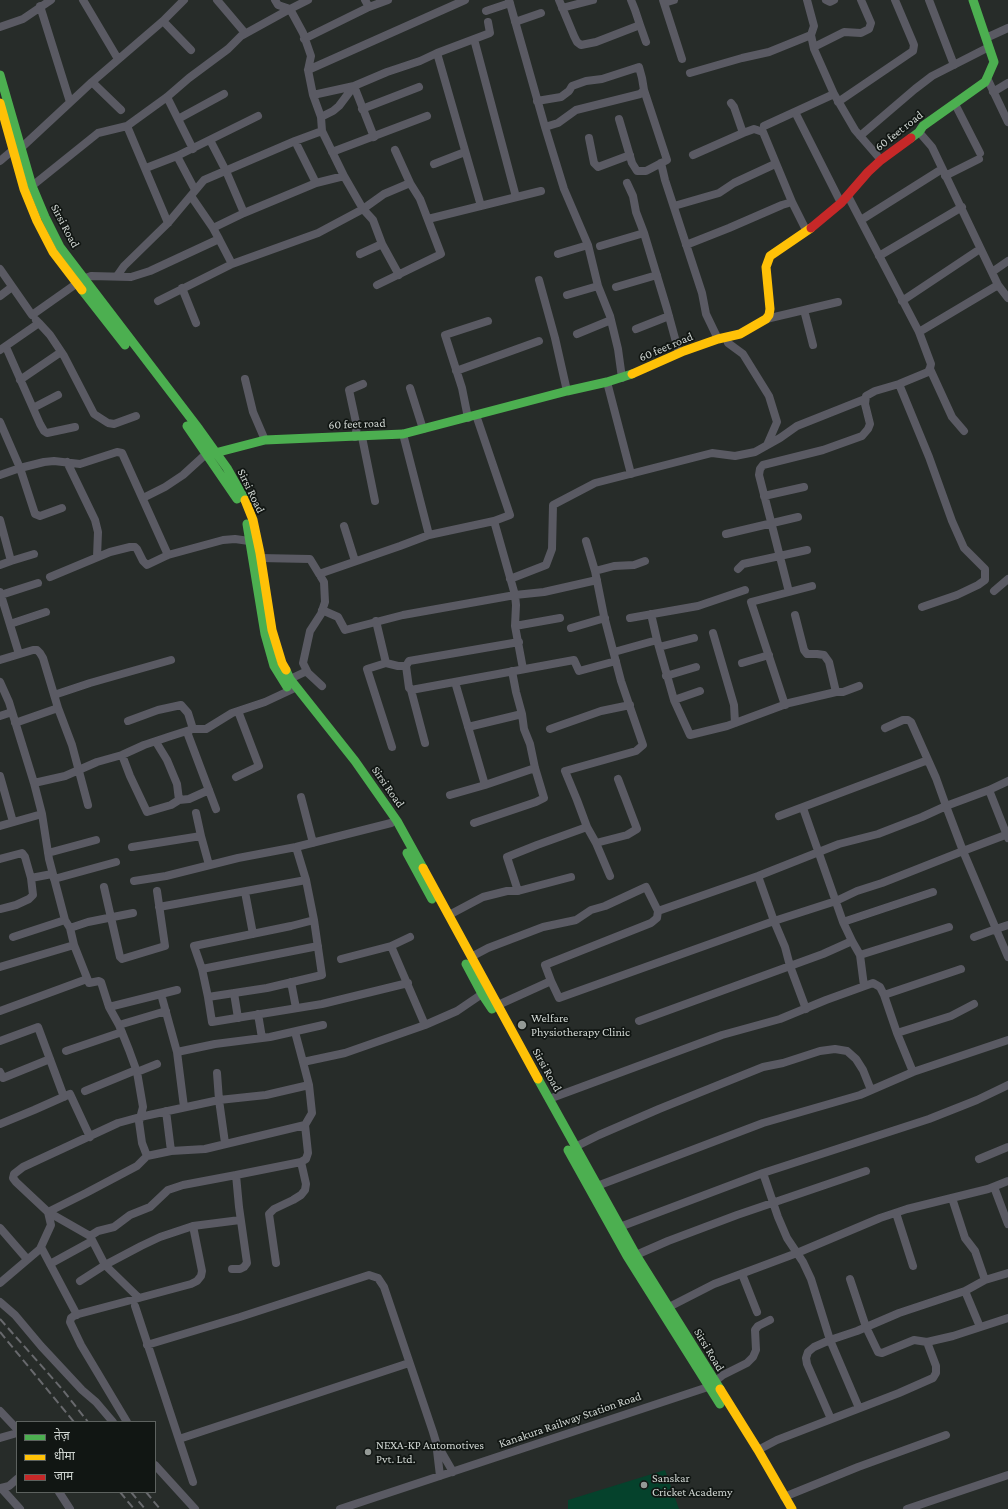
<!DOCTYPE html>
<html>
<head>
<meta charset="utf-8">
<style>
	body { margin:0 }
	#map { position:relative; width:1008px; height:1509px; overflow:hidden; background:#272c29; font-family:"Crimson Pro","Noto Sans Devanagari",serif }
	canvas { display:block }
	.legend { position:absolute; left:16px; top:1421px; width:140px; height:72px; box-sizing:border-box; background:#111613; border:1px solid #5d625f; margin:0; padding:5px 7px; list-style:none; font-size:12px; color:#cfd5d1 }
	.legend li { display:flex; align-items:center; gap:8px; height:20px }
	.legend b { width:20px; border:1px solid #5d625f }
</style>
</head>
<body>
<div id="map">
<canvas width="1008" height="1509"></canvas>
<ul class="legend">
<li><b style="height:5px;background:#4caf50"></b>तेज़</li>
<li><b style="height:5px;background:#ffc107"></b>धीमा</li>
<li><b style="height:5px;background:#c62828"></b>जाम</li>
</ul>
</div>
<script>
const g = document.querySelector('canvas').getContext('2d');
g.lineJoin = 'round';
function fillPath(path, color) {
  g.fillStyle = color;
  g.fill(path, 'evenodd');
}
function toPath(rows) {
  const path = new Path2D();
  for (const r of rows) {
    path.moveTo(r[0], r[1]);
    for (let i = 2; i < r.length; i += 2) path.lineTo(r[i], r[i + 1]);
  }
  return path;
}
function strokePath(path, color, width, dash) {
  g.strokeStyle = color;
  g.lineWidth = width;
  g.lineCap = dash ? 'butt' : 'round';
  g.setLineDash(dash || []);
  g.stroke(path);
}
function label(font, color, halo, rows, align = 'center') {
  g.font = font + ' "Crimson Pro",serif';
  g.lineWidth = 3.5;
  g.setLineDash([]);
  g.textBaseline = 'middle';
  g.strokeStyle = halo;
  g.fillStyle = color;
  for (const [text, x, y, turn = 0] of rows) {
    g.save();
    g.translate(x, y);
    g.rotate((+turn || 0) * Math.PI / 180);
    g.textAlign = isNaN(turn) ? turn : align;
    if (halo) g.strokeText(text, 0, 0);
    g.fillText(text, 0, 0);
    g.restore();
  }
}
const green = toPath([
	[665,1470,679,1509,568,1509,568,1500]
]);
const street = toPath([
	[83,0,118,59],
	[217,0,245,33],
	[308,0,290,9,303,33,311,56,308,70,313,95,321,117,322,131,344,176],
	[365,0,369,7],
	[509,0,545,127,564,189,588,245,598,286,610,316,618,349,622,378],
	[559,0,574,36,577,42,581,45,596,42,640,25,646,42],
	[631,0,635,10,640,25],
	[663,0,682,59],
	[807,0,814,26,811,35,814,49,834,94,855,130,881,160],
	[826,0,830,2,834,0],
	[929,0,954,65],
	[664,3,674,0],
	[40,6,70,102],
	[562,8,593,0],
	[486,11,510,3],
	[163,21,191,50],
	[515,22,541,13],
	[0,27,23,19,51,0],
	[986,38,1008,28],
	[304,39,369,7,388,0],
	[474,39,516,197],
	[814,47,844,32,861,33,869,29,871,23,861,0],
	[437,53,481,206],
	[308,70,465,0],
	[690,73,742,58,769,52,811,35],
	[987,78,1008,122],
	[92,82,121,110],
	[993,92,1008,83],
	[313,95,354,86,374,137],
	[167,97,193,149],
	[537,101,561,97,569,91,572,86,586,81,602,79,639,67,642,78,644,90,640,94,576,110,558,123,545,127],
	[838,102,913,51,914,45,912,40,895,0],
	[731,103,734,107,743,133,754,129,763,132,792,202],
	[955,104,980,153],
	[362,109,419,87],
	[795,112,841,203],
	[321,117,333,111,339,106,354,86,387,72,420,61,437,53,490,33,488,22],
	[178,119,224,94],
	[619,119,632,163,637,171,646,171,667,160,644,90],
	[127,126,168,223],
	[764,126,834,94],
	[919,132,932,147,998,285,1008,298],
	[860,136,915,89,932,76,989,47],
	[589,138,594,163,598,167,630,155],
	[210,140,226,171,244,213],
	[295,141,316,183],
	[21,148,92,82,163,21,184,0],
	[395,150,410,183],
	[332,152,427,116],
	[693,155,743,133],
	[177,156,195,190],
	[0,161,13,150],
	[661,163,665,180,702,293,706,314,718,339],
	[434,164,465,152],
	[146,168,177,156,258,116],
	[945,176,979,159],
	[627,183,633,196,636,212,644,233,667,309,679,353],
	[32,186,98,133,127,126,167,97,189,78,228,49,241,36,290,9,278,5,275,0],
	[191,196,213,228],
	[674,206,719,193,734,183,775,164],
	[428,219,541,191],
	[861,220,942,169],
	[219,239,232,264,318,233,363,209,373,220,382,244,399,275],
	[686,245,729,228,782,205,792,202,806,230],
	[600,246,644,233],
	[360,254,382,244],
	[558,254,588,245],
	[879,256,962,207],
	[0,269,32,315,83,279,91,276,131,277,150,271,219,239,213,228,244,213,316,183,344,176,363,209,384,194,410,183,420,199,441,254,377,285],
	[992,272,1008,261],
	[117,276,124,266,168,223,204,180,295,141,322,131],
	[539,280,555,338,567,391],
	[616,287,657,275],
	[182,288,196,323],
	[567,295,598,286],
	[0,296,12,287],
	[158,301,232,264],
	[902,301,980,249],
	[804,310,813,345],
	[766,319,838,302],
	[39,323,50,335,64,356,94,414,108,423,114,424,136,416],
	[636,329,669,316],
	[919,332,998,285],
	[577,334,611,320],
	[726,337,728,343,743,354,769,396,777,422,767,445],
	[6,347,40,424,44,431,47,433,75,427],
	[0,350,39,323,36,320],
	[930,369,952,417,964,431],
	[456,371,539,341],
	[245,379,253,412,265,440],
	[20,380,61,352],
	[607,382,631,474],
	[899,384,929,457,952,521,964,548,985,569,985,580,978,585,957,595,922,607],
	[410,388,423,429],
	[33,408,58,395],
	[468,418,462,388,445,335,488,321],
	[0,422,20,468,0,475],
	[403,434,429,535],
	[355,437,357,427,349,390,363,384],
	[362,437,375,501],
	[67,462,95,520,98,532,97,557],
	[764,496,804,487],
	[143,498,165,487,183,475,206,454],
	[62,508,40,516,35,514,20,468,44,462,54,461,80,464,117,452,122,453,168,555],
	[0,520,11,561,0,565],
	[494,521,515,595,516,605,515,626,523,669],
	[344,526,355,561],
	[726,534,798,517],
	[586,541,595,571],
	[260,558,310,559,324,582,325,602,321,614,310,631,303,663,308,673,322,686],
	[11,561,34,554],
	[738,569,743,564,807,550],
	[319,574,400,546,429,535,494,521,510,515,476,415],
	[50,577,110,552,130,547,135,547,137,549,143,561,147,565,168,555,223,540,235,539,249,541,254,543],
	[510,579,546,565,552,549,553,505,595,483,712,453,735,456,755,452,780,438,797,426,865,399],
	[994,591,1008,579],
	[0,592,19,654],
	[789,592,759,475,760,469,763,465,823,450,862,436,868,429,870,424,865,404,866,396,875,391,899,384,928,372,930,368,931,364,919,332,848,196],
	[1,595,38,583],
	[322,610,338,617,345,630,403,615,515,595,544,592,597,580],
	[651,614,657,640],
	[795,615,804,650,807,654,817,654,824,655,829,662,836,692],
	[630,618,698,606,745,590],
	[376,621,386,663,398,666,406,666,409,661,519,642],
	[10,624,46,612],
	[515,626,560,618],
	[571,628,605,618],
	[713,633,734,705,735,723],
	[659,647,694,638],
	[614,652,657,640,674,700,690,735,727,726,789,703,836,692,843,692,859,686],
	[0,660,33,650,37,650,40,653,43,658,58,708,72,745,88,805],
	[386,663,367,669,392,747],
	[742,663,769,655],
	[406,666,409,688,411,690],
	[666,676,696,667],
	[290,679,307,671],
	[0,682,9,702,34,783],
	[455,682,485,785,535,768],
	[54,695,90,683,171,660],
	[674,700,700,691],
	[785,705,751,602,812,586],
	[0,716,12,712],
	[128,721,158,710,181,705,188,713,193,729],
	[15,723,58,708],
	[468,727,522,714],
	[885,728,903,720,908,720,911,722,936,778,946,806,989,790,1008,781],
	[550,729,601,711,630,705],
	[187,732,216,809],
	[425,743,411,690,574,660,579,671,616,661],
	[122,755,130,776,147,812,171,805,179,800,177,784,167,760,156,742],
	[0,776,13,822],
	[236,777,259,766,238,711],
	[618,779,637,829,627,835,596,843,587,827,577,800,565,771,636,751,643,745,621,681,604,616,595,571,614,566,634,565,645,561],
	[989,790,1008,838],
	[450,795,485,785],
	[301,797,313,843],
	[179,800,189,799,209,790],
	[803,808,843,922,852,941],
	[196,813,201,836],
	[42,814,49,859,65,920],
	[779,816,928,760],
	[474,823,536,802,544,798,535,768,530,744,524,729,522,714,516,692,512,671],
	[0,826,42,814,34,783,65,776,97,762,122,755,144,745,171,736,193,729,206,729,232,713,265,702,295,688],
	[596,843,610,876],
	[132,847,201,836,209,865],
	[296,847,306,880],
	[48,853,96,840],
	[0,859,22,853,25,857,31,878],
	[758,876,774,921,836,901,857,891,882,883,963,851,996,929,1008,925],
	[54,879,116,862],
	[134,881,166,876,238,858,296,847,391,823],
	[104,887,120,957,122,959,165,946,157,891],
	[518,891,571,877],
	[245,892,253,934],
	[159,907,306,880,314,920,322,975,267,988,208,997],
	[0,909,16,905,29,899,33,895,31,878,52,874],
	[658,911,758,876,839,844,878,834,922,817,946,806,963,851,1008,834],
	[449,915,483,897,507,891,518,891,507,857,537,845,587,827],
	[314,920,291,926,194,946,202,969,208,997,212,1022,322,1004,408,983],
	[843,922,933,892],
	[13,937,65,920,70,928,88,922,133,913],
	[974,937,996,929,1008,957],
	[391,946,410,937],
	[860,955,864,986],
	[471,957,488,948,543,927,576,920,591,910,605,906,646,887,658,911,657,918,651,923,545,965,551,981],
	[341,959,391,946,425,1025],
	[0,967,74,945,70,928],
	[202,969,318,946],
	[291,982,296,1008],
	[234,993,238,1018],
	[161,994,177,1052],
	[884,995,961,969],
	[498,1005,551,981,559,998,774,921,785,947,790,966,806,1009],
	[109,1007,177,990],
	[0,1011,87,979],
	[258,1014,262,1038],
	[639,1021,823,954,852,941,860,955,949,927],
	[119,1025,166,1011],
	[295,1032,303,1062],
	[897,1033,951,1016,974,1004],
	[0,1041,38,1027,64,1097],
	[66,1051,122,1032],
	[0,1072,3,1078,50,1059],
	[137,1072,157,1064],
	[217,1073,219,1100,225,1143],
	[85,1091,136,1070],
	[549,1099,722,1035,780,1019,826,1000,873,983,880,987,884,995,897,1033,913,1072],
	[184,1107,177,1052,215,1044,270,1037,323,1025],
	[166,1111,171,1151],
	[0,1124,34,1110,70,1094,90,1137],
	[575,1147,599,1135,659,1109,763,1067,783,1063,820,1051,835,1049,847,1051,856,1059,863,1070,871,1090],
	[147,1156,171,1151,205,1149,305,1125],
	[979,1159,1008,1147],
	[763,1173,778,1217,787,1238,803,1262,811,1279,830,1340,859,1408],
	[236,1175,183,1185,168,1190,150,1207,130,1215,114,1227,98,1231,90,1236,105,1265,139,1298,191,1284,197,1281,201,1276,202,1271,193,1226,240,1220],
	[597,1186,763,1123,860,1095,913,1072,1008,1040],
	[994,1187,1008,1224],
	[952,1198,965,1238,975,1251,985,1280],
	[896,1213,913,1266],
	[0,1228,27,1259],
	[617,1228,763,1173,929,1119,977,1100,1008,1085],
	[90,1236,48,1212,16,1182,13,1178,14,1174,23,1167,118,1123,140,1117,219,1100,266,1095,309,1085],
	[41,1247,77,1315],
	[636,1255,668,1241,737,1215,866,1171],
	[276,1263,269,1214,274,1209,293,1200,301,1195,305,1190,306,1184,301,1162],
	[50,1264,92,1241],
	[232,1269,240,1269,244,1267,247,1263,239,1207,236,1175,301,1162,306,1159,308,1153,305,1125,312,1113,309,1085,303,1062,345,1053,425,1025,457,1011,482,994],
	[742,1274,757,1312],
	[850,1279,866,1327,878,1352,882,1353,914,1340,927,1342],
	[80,1281,105,1265,141,1246,160,1237,193,1226],
	[0,1283,40,1249,51,1225,48,1212,86,1193,137,1166,147,1156,142,1143,139,1122,143,1107,137,1072,129,1050,119,1025,109,1007,101,982,99,981,89,983,74,945],
	[965,1291,980,1327],
	[0,1302,15,1315,41,1346,82,1390,96,1402,113,1422],
	[135,1306,193,1482],
	[669,1307,714,1284,797,1253,880,1218,907,1209,988,1189,1008,1181],
	[147,1345,240,1317,369,1275,378,1278,384,1287,433,1432,436,1442,440,1476],
	[0,1411,17,1429],
	[831,1419,807,1364,806,1358,808,1352,814,1347,830,1340,857,1331,899,1313,965,1291,985,1280,1008,1273],
	[127,1422,81,1345,70,1322,71,1318,75,1315,139,1298],
	[0,1438,17,1433],
	[179,1439,409,1363],
	[438,1446,453,1472],
	[758,1450,777,1440,899,1393,933,1378,936,1373,936,1366,927,1342,953,1336,1008,1318],
	[155,1465,195,1509],
	[0,1488,9,1486,17,1479],
	[2,1489,20,1509],
	[59,1492,70,1509],
	[784,1497,858,1467,946,1435],
	[340,1509,708,1387,723,1375,747,1363,753,1357,756,1350,755,1330,758,1326,770,1320],
	[907,1509,1008,1475]
]);
const fast = toPath([
	[0,75,32,186,45,217,60,247,199,429,227,468,245,500],
	[911,138,919,132,923,126,985,82,987,78,994,62,973,0],
	[82,290,125,345],
	[187,426,237,499],
	[215,453,265,440,403,434,567,391,607,382,632,374],
	[247,524,265,634,274,666,287,687],
	[286,670,290,679,355,761,397,821,423,868],
	[407,853,432,899],
	[466,964,482,994,492,1009],
	[538,1079,636,1255,720,1389],
	[568,1150,627,1256,720,1404]
]);
const slow = toPath([
	[0,103,24,189,37,221,53,252,82,290],
	[632,374,684,351,718,339,740,334,766,319,769,315,770,309,766,267,770,256,811,228],
	[245,500,253,520,260,553,272,630,282,663,286,670],
	[423,868,538,1079],
	[720,1389,758,1450,792,1509]
]);
const jam = toPath([
	[811,228,841,203,868,172,881,160,911,138]
]);
const rail = toPath([
	[0,1319,62,1389,88,1422],
	[0,1332,74,1422],
	[120,1492,134,1509],
	[131,1492,145,1509],
	[146,1492,160,1509]
]);
const markers = [
	[522,1025,5,"#949a96"],
	[368,1452,4,"#949a96"],
	[644,1485,4,"#949a96"]
];
const streetNames = [
	["60 feet road",899,131,-38],
	["Sirsi Road",65,226,62],
	["60 feet road",666,347,-23],
	["60 feet road",357,424,-2],
	["Sirsi Road",251,491,64],
	["Sirsi Road",388,787,55],
	["Sirsi Road",547,1070,61],
	["Sirsi Road",709,1350,59],
	["Kanakura Railway Station Road",570,1420,-19]
];
const poiNames = [
	["Welfare",531,1018],
	["Physiotherapy Clinic",531,1032],
	["NEXA-KP Automotives",376,1445],
	["Pvt. Ltd.",376,1459],
	["Sanskar",652,1478],
	["Cricket Academy",652,1492]
];
fillPath(green, '#05422c');
strokePath(street, '#5a5a63', 8);
strokePath(fast, '#4caf50', 9);
strokePath(slow, '#ffc107', 9);
strokePath(jam, '#c62828', 9);
strokePath(rail, '#68696d', 2, [8, 4]);
for (const [x, y, r, color] of markers) {
  const dot = new Path2D();
  dot.arc(x, y, r, 0, 2 * Math.PI);
  g.fillStyle = color;
  g.fill(dot);
  strokePath(dot, '#111613', 1.5);
}
label('12px', '#cfd5d1', '#111613', streetNames);
label('12px', '#cfd5d1', '#111613', poiNames, 'left');
</script>
</body>
</html>
